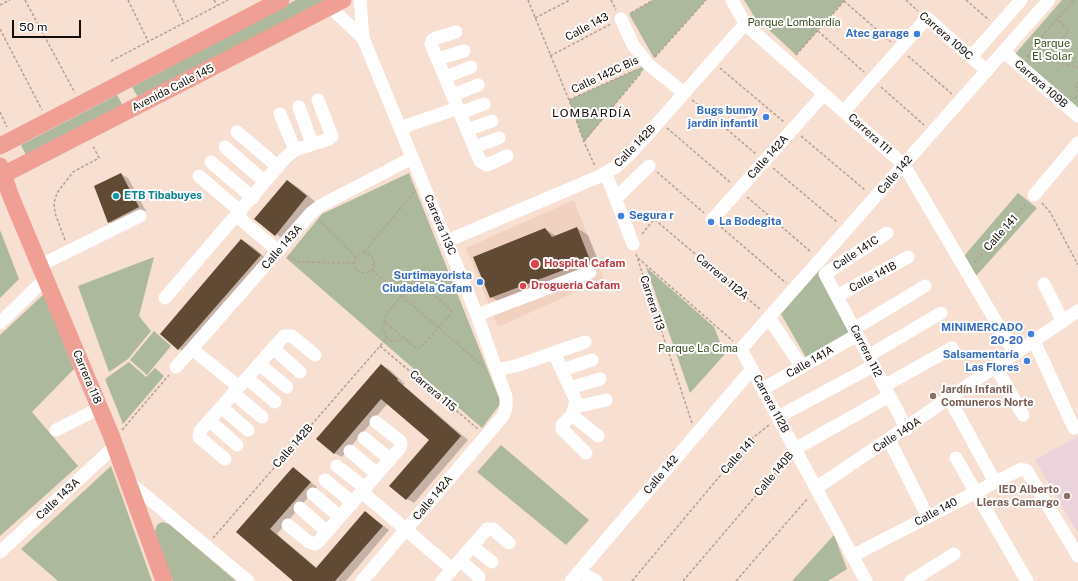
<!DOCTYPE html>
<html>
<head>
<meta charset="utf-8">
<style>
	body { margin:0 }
	#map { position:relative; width:1078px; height:581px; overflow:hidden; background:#f7dfd1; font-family:"Public Sans",sans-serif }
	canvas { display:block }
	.scale { position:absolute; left:12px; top:20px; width:69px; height:18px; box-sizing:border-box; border:2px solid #150d09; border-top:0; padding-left:5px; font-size:12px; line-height:14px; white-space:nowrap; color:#150d09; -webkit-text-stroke:3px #fff; paint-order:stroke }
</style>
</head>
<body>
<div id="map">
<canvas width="1078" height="581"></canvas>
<div class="scale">50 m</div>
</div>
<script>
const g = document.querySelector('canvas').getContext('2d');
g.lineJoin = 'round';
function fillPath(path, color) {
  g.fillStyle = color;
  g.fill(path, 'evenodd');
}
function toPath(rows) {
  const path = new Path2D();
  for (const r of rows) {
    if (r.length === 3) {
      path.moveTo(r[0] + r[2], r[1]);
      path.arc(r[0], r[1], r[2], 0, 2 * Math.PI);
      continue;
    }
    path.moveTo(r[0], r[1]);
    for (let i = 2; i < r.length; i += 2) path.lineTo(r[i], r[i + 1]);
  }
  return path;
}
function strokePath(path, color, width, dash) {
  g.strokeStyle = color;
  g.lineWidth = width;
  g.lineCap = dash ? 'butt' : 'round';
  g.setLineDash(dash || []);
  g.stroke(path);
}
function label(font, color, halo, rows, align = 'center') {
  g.font = font + ' "Public Sans",sans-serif';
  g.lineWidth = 4;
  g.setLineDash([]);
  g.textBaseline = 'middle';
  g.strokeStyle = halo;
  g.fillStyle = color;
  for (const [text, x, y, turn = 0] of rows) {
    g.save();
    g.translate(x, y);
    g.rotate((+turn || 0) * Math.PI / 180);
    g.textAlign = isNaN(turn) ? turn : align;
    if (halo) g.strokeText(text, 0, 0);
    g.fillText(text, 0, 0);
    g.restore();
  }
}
const built = toPath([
	[574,200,604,279,498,327,466,248]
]);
const education = toPath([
	[1078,436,1078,533,1035,460]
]);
const green = toPath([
	[296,0,326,0,139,99,132,87],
	[653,0,706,0,654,58,629,14],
	[744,0,845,0,796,55,754,16],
	[1062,0,1078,0,1078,109,1015,54],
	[648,64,584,142,569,100],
	[117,95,124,108,27,157,21,145],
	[409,173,501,403,482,428,286,258,322,214],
	[1018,193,1037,208,976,276,964,256],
	[0,230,19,279,0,298],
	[154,257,139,316,151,331,128,359,109,372,78,286],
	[646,267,714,327,725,354,690,393],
	[821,268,855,332,808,361,781,314],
	[44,294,74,369,32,412,78,466,0,536,0,335],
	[154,331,171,346,147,375,130,360],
	[129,362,146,377,155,368,164,376,123,424,105,379],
	[501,445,589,520,566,545,477,472],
	[111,466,152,581,58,581,21,549],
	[162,522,169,524,236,581,173,581,157,543,155,531,157,525],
	[834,535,847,569,828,581,792,581]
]);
const shadow = toPath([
	[121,174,128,178,146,211,117,226,109,222],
	[288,181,299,188,318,204,287,242,255,219],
	[577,228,588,235,601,267,503,304,491,297,545,229,556,236],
	[242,240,253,247,272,263,190,356,179,349],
	[381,365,389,369,405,384,403,385,468,440,414,503,407,499,430,439,388,403,342,457,334,453],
	[293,468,317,487,277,534,317,568,365,512,389,530,346,581,295,581,237,532]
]);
const building = toPath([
	[121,173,139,207,108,223,94,186],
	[287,180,307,196,275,236,254,219],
	[577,227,590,260,490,298,473,257,545,228,552,237],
	[241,239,261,255,178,350,160,334],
	[381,364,398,379,397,380,461,436,406,500,389,486,429,440,381,399,334,454,316,439],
	[293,467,311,482,270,529,316,568,365,511,383,526,335,581,293,581,236,532]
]);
const path = toPath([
	[25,0,75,93],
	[128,0,148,41],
	[173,0,184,23],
	[214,0,217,5],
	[528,0,569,100,584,142,595,166],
	[611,0,616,10],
	[906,0,918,11],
	[966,0,989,20],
	[844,1,891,42],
	[0,5,10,0],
	[631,13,653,0],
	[535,18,570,0],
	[0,29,42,110],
	[818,31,864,72],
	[1036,43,1047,54,1052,53,1069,30,1057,19],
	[796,55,845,0],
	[550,56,611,24],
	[908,56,952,94],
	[655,57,706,0],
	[1027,57,1078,67],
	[1027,57,1036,43,1074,0],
	[111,61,228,0],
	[720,68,784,122],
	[1078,81,1076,86,1078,92],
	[881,87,924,125],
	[1074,99,1078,95],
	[569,100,638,69],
	[692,100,756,154],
	[0,112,7,127],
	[667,128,731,183],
	[801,136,865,190],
	[584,141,641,73],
	[773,168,837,222],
	[657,172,704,213],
	[747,197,811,252],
	[1042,203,1050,212,1078,265],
	[319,220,356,257],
	[721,227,786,283],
	[642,234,654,219,761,310],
	[65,240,55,213,54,203,57,193,73,172,99,158,93,146],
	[364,252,415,191],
	[364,263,10],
	[636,254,692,423],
	[288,257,300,262,353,263],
	[638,258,733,341],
	[974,263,1027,203],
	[372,270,485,368],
	[417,280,451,310,450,315,438,328,420,348,417,349,385,322,384,318,401,296,417,280],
	[385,322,383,328,387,338,392,341,398,341,403,338],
	[380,346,478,429],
	[122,430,169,375],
	[213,538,387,338],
	[632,581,750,440,769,425],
	[683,581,788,458],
	[736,581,808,498]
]);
const minor = toPath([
	[360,0,363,38,477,315,506,397,506,408,503,416,362,581],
	[732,0,745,24,904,165,1015,354],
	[330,7,363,38],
	[621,19,633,45,648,64,684,93],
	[456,32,436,38,432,40,431,44,480,161,487,165,507,156],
	[1004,52,1078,116],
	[971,57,1021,0],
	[437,59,464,51],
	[446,77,471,67],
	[453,95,478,85],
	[299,107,312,144],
	[844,111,927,18,987,71],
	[460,113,484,104],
	[280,114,295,150],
	[400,128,458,108],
	[467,130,492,121],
	[237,132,278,167],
	[225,147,265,182],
	[474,147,499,138],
	[211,162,253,198],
	[606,174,633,244],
	[199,176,241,212],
	[1034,195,1078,143],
	[616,198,649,166],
	[237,216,278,251],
	[712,220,824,94],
	[887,233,825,274,907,429],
	[447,241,600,176,616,167,633,151,745,24],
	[41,265,140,216],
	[1044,284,1063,322],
	[837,296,908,257],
	[165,298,286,157,295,150,329,139,332,136,318,100],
	[477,315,590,272],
	[769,318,802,367],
	[0,323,46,278],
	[854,329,925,286],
	[1034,341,1074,428],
	[273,348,300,372],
	[192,349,239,387],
	[554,353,576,401,572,415,562,425,562,429,586,453],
	[868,356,941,313],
	[259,364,287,387],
	[176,367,311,213,320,206,412,158],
	[996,367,1023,415],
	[497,370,519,365,585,342],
	[562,370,592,360],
	[247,378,275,402],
	[884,386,952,348],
	[570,388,600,379],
	[763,389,857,335],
	[233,393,262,417],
	[949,398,995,482],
	[221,407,248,430],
	[576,407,606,400],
	[572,415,598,436],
	[778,417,873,366],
	[210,421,237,445],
	[56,430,100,408],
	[364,438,390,459],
	[889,440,928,517],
	[795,449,889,396],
	[350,451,377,474],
	[956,458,1027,581],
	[225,459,199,437,200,431,284,336,292,336,315,355],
	[337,466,365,488],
	[325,480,353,503],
	[128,481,248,581],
	[816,488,1078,311],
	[362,492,452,569],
	[313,494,340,517],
	[300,508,327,532],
	[288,525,309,542,315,544,318,542,400,448,401,443,399,440,376,422],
	[472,546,492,562],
	[0,552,115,446],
	[852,556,1021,469,1027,471,1078,556],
	[460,560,479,577],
	[579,572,596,581],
	[442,581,487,529,493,529,509,543],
	[571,581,752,369],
	[866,581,741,349,1049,0],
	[911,581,954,554]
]);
const major = toPath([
	[0,146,281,0],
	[0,166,11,197,111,435,164,581],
	[3,175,343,0]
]);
const markers = [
	[917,34,4,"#3f7fe0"],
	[766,117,4,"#3f7fe0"],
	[116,196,4,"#0f9aa8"],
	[621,216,4,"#3f7fe0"],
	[711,222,4,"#3f7fe0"],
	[535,264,5,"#e0444e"],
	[480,282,4,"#3f7fe0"],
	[523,286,4,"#e0444e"],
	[1031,334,4,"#3f7fe0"],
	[1027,361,4,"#3f7fe0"],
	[933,396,4,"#8d6e63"],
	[1067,496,4,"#8d6e63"]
];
const parkNames = [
	["Parque Lombardía",794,23],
	["Parque",1052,44],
	["El Solar",1052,57],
	["Parque La Cima",698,349]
];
const streetNames = [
	["Calle 143",587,27,-28],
	["Carrera 109C",946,36,41],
	["Calle 142C Bis",605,75,-25],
	["Carrera 109B",1041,84,41],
	["Avenida Calle 145",173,88,-27],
	["Carrera 111",870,134,42],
	["Calle 142B",635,146,-46],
	["Calle 142A",768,157,-48],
	["Calle 142",895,175,-49],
	["Carrera 113C",440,225,67],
	["Calle 141",1001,233,-48],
	["Calle 143A",282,247,-49],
	["Calle 141C",856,253,-33],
	["Carrera 112A",722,277,40],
	["Calle 141B",873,277,-28],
	["Carrera 113",652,303,72],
	["Carrera 112",866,351,63],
	["Calle 141A",810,362,-30],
	["Carrera 118",87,377,67],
	["Carrera 115",433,391,40],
	["Carrera 112B",771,404,62],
	["Calle 140A",897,435,-33],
	["Calle 142B",293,446,-49],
	["Calle 141",738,456,-48],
	["Calle 140B",774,474,-50],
	["Calle 142",661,475,-50],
	["Calle 142A",433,498,-50],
	["Calle 143A",58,499,-43],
	["Calle 140",936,512,-28]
];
const shopNames = [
	["Atec garage",909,34],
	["Bugs bunny",758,111],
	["jardin infantil",758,124],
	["Segura r",629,216,"left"],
	["La Bodegita",719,222,"left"],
	["Surtimayorista",472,276],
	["Ciudadela Cafam",472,289],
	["MINIMERCADO",1023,328],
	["20-20",1023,341],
	["Salsamentaría",1019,355],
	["Las Flores",1019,368]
];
const cultureNames = [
	["ETB Tibabuyes",124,196]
];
const healthNames = [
	["Hospital Cafam",544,264],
	["Drogueria Cafam",531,286]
];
const educationNames = [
	["Jardín Infantil",941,390],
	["Comuneros Norte",941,403],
	["IED Alberto",1059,490,"right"],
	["Lleras Camargo",1059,503,"right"]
];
const neighbourhoodNames = [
	["LOMBARDÍA",592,113]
];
fillPath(built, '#f1d1c0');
fillPath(education, '#ebd3dc');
fillPath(green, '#acb99c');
fillPath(shadow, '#0003');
fillPath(building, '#604a33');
strokePath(path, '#b3a095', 1.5, [3, 2]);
strokePath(minor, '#fff', 13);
strokePath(major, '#f09f95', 17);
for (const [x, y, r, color] of markers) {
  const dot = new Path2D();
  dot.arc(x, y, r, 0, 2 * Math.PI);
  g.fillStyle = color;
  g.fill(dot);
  strokePath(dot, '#fff', 1.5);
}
label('11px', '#3d501f', '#fff', parkNames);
label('11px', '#150d09', '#fff', streetNames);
label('bold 11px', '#366cbe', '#fff', shopNames, 'right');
label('bold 11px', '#0d838f', '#fff', cultureNames, 'left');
label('bold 11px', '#be3a42', '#fff', healthNames, 'left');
label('bold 11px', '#785e54', '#fff', educationNames, 'left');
g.letterSpacing = '1px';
label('12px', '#150d09', '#fff', neighbourhoodNames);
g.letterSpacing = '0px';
</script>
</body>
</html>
